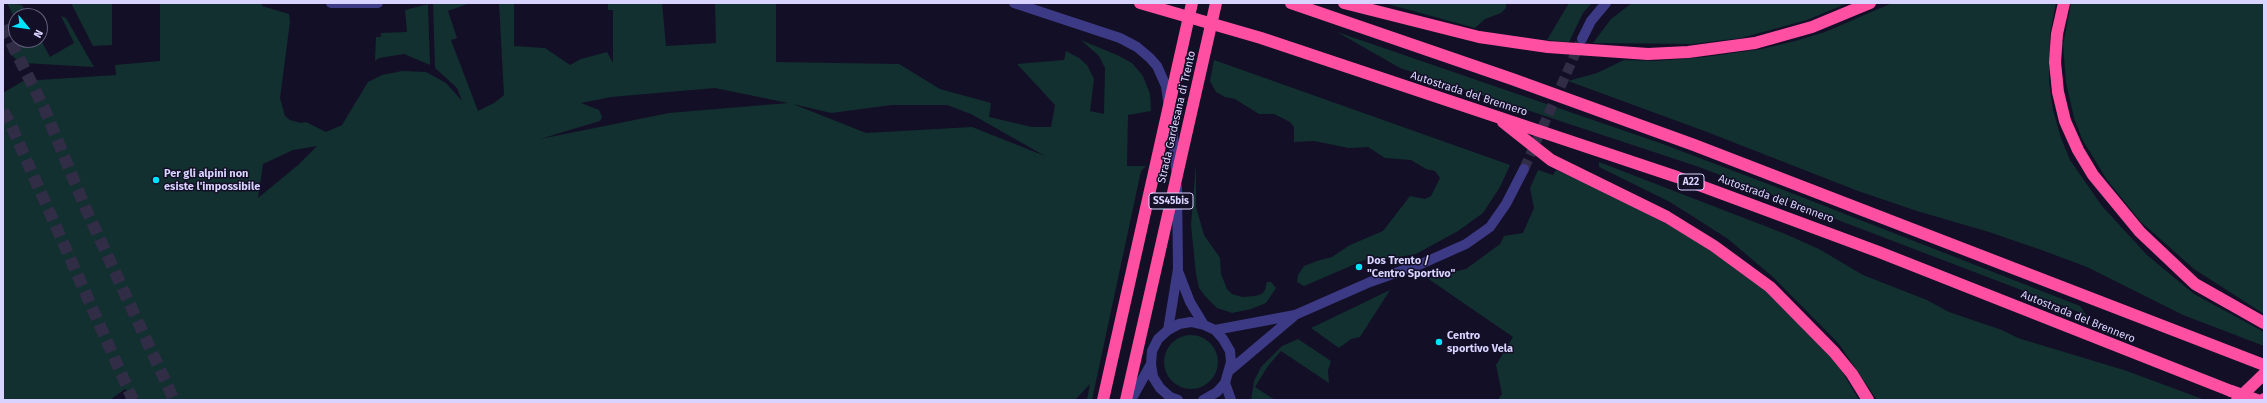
<!DOCTYPE html>
<html>
<head>
<meta charset="utf-8">
<style>
	body { margin:0 }
	#map { position:relative; width:2267px; height:403px; overflow:hidden; background:#130f26; font-family:"Fira Sans",sans-serif }
	canvas { display:block }
	.frame { position:absolute; inset:0; border:4px solid #d9d4ff; pointer-events:none }
	.north { position:absolute; left:8px; top:8px; width:40px; height:40px; box-sizing:border-box; background:#130f26; border:1px solid #625e7d; border-radius:50%; rotate:119deg; font-size:11px; font-weight:700; line-height:16px; text-align:center; color:#d9d4ff }
	.north::after { content:''; display:block; margin:auto; width:14px; height:18px; background:#00e5ff; clip-path:polygon(50% 0,100% 100%,50% 72%,0 100%) }
</style>
</head>
<body>
<div id="map">
<canvas width="2267" height="403"></canvas>
<div class="frame"></div>
<div class="north">N</div>
</div>
<script>
const g = document.querySelector('canvas').getContext('2d');
g.lineJoin = 'round';
function fillPath(path, color) {
  g.fillStyle = color;
  g.fill(path, 'evenodd');
}
function toPath(rows) {
  const path = new Path2D();
  for (const r of rows) {
    if (r.length === 3) {
      path.moveTo(r[0] + r[2], r[1]);
      path.arc(r[0], r[1], r[2], 0, 2 * Math.PI);
      continue;
    }
    path.moveTo(r[0], r[1]);
    for (let i = 2; i < r.length; i += 2) path.lineTo(r[i], r[i + 1]);
  }
  return path;
}
function strokePath(path, color, width, dash) {
  g.strokeStyle = color;
  g.lineWidth = width;
  g.lineCap = dash ? 'butt' : 'round';
  g.setLineDash(dash || []);
  g.stroke(path);
}
function label(font, color, halo, rows, align = 'center') {
  g.font = font + ' "Fira Sans",sans-serif';
  g.lineWidth = 3;
  g.setLineDash([]);
  g.textBaseline = 'middle';
  g.strokeStyle = halo;
  g.fillStyle = color;
  for (const [text, x, y, turn = 0] of rows) {
    g.save();
    g.translate(x, y);
    g.rotate((+turn || 0) * Math.PI / 180);
    g.textAlign = isNaN(turn) ? turn : align;
    if (halo) g.strokeText(text, 0, 0);
    g.fillText(text, 0, 0);
    g.restore();
  }
}
const green = toPath([
	[7,3,22,5,28,16,16,16,16,21],
	[71,3,112,3,112,45,93,46],
	[160,3,262,3,262,6,289,14,290,22,280,98,285,116,290,120,301,123,306,122,326,132,342,125,368,82,382,75,402,71,426,72,446,83,462,101,457,88,435,68,433,3,470,3,448,11,457,38,451,40,478,111,494,103,504,95,499,3,514,3,514,46,545,48,570,65,581,59,607,52,613,63,613,10,608,10,608,3,662,3,666,46,716,43,715,3,776,3,776,62,899,64,940,89,991,103,989,117,1032,127,1051,127,1055,105,1017,64,1064,60,1066,51,1079,58,1087,65,1094,79,1090,111,1104,114,1105,68,1099,56,1081,40,1117,55,1132,63,1143,76,1150,94,1151,111,1128,115,1127,166,1146,166,1141,171,1092,400,1087,400,1090,384,1075,400,135,400,125,389,110,400,3,400,3,93,23,81,116,75,115,65,160,61],
	[715,88,788,103,669,113,540,139,600,121,602,117,599,110,581,103,611,97],
	[793,104,831,113,892,105,947,105,971,114,1045,156,972,127,866,133],
	[317,146,298,165,258,198,263,164,293,150],
	[1384,3,1506,3,1506,8,1501,13,1485,19,1475,28],
	[1569,3,1592,3,1583,13,1569,42,1547,40],
	[1632,3,1848,3,1807,20,1741,38,1692,44,1593,43,1611,19],
	[1892,3,2056,3,2050,34,2049,81,2053,110,2061,138,2070,160,2102,206,2147,255,2194,294,2264,332,2264,346,2183,315,2087,267,2047,252,1989,232,1917,211,1858,191,1707,132,1568,81,1597,73,1624,60,1655,61,1705,57,1762,49,1795,41,1825,32],
	[2071,3,2264,3,2264,314,2194,269,2141,222,2107,180,2082,139,2074,118,2066,82,2063,45],
	[428,4,430,65,404,54,379,58,375,61,376,37,381,37,381,33,407,32,405,10],
	[61,16,66,18,94,67,23,63,18,61,8,52,27,42,26,40,40,40,40,38,50,57,74,43],
	[1337,32,1660,143,1776,187,2080,306,2089,319,2079,312,1699,167,1400,68],
	[1214,60,1510,165,1500,187,1483,213,1458,231,1416,254,1382,260,1367,259,1304,286,1297,282,1298,275,1304,266,1317,261,1332,257,1350,245,1383,231,1410,196,1425,199,1431,196,1440,178,1435,171,1426,169,1411,160,1385,158,1368,147,1349,148,1314,141,1294,142,1294,127,1290,122,1274,114,1259,114,1235,99,1225,97,1216,92,1210,81],
	[1599,162,1783,233,1819,249,1863,275,1927,300,1949,312,2002,330,2018,338,2127,371,2205,400,1877,400,1839,344,1773,277,1728,239,1700,221,1670,202,1599,167],
	[1196,164,1196,207,1204,235,1220,258,1221,274,1227,289,1232,294,1242,297,1255,296,1262,294,1265,290,1267,282,1271,282,1276,288,1266,303,1251,309,1232,313,1217,308,1205,296,1199,288,1196,274,1191,225],
	[1538,170,1553,175,1556,170,1604,191,1693,238,1770,293,1837,363,1859,400,1498,400,1502,394,1496,365,1513,337,1427,278,1466,269,1500,244,1504,236,1523,233,1534,208,1530,188],
	[1390,290,1360,337,1351,339,1339,348,1311,328],
	[1191,362,27],
	[1298,339,1331,361,1328,370,1329,383,1281,351,1268,366,1255,387,1275,400,1251,400,1254,381,1261,367,1282,346]
]);
const streetTunnel = toPath([
	[1524,169,1580,43]
]);
const highwayTunnel = toPath([
	[3,26,44,108,85,207,174,400],
	[3,111,10,123,133,400]
]);
const street = toPath([
	[331,3,378,3],
	[1014,3,1120,38,1137,47,1150,58,1157,66,1166,86,1174,144,1176,169],
	[1582,39,1591,21,1606,3],
	[1178,271,1190,302,1204,325],
	[1168,330,1178,269,1177,187],
	[1215,330,1295,315,1370,282,1421,264,1466,244,1490,227,1506,204,1524,169],
	[1229,371,1293,317],
	[1225,383,1231,400],
	[1131,400,1151,364],
	[1178,400,1170,397,1160,388,1153,377,1151,364,1152,351,1158,339,1168,330,1179,324,1191,322,1204,325,1215,330,1223,339,1230,351,1231,362,1225,383,1217,392,1203,400]
]);
const highway = toPath([
	[1140,3,1261,38,1677,177,1879,252,2231,391],
	[1291,3,1512,79,1694,145,2264,365],
	[1344,3,1479,37,1548,47,1648,54,1688,52,1755,43,1812,27,1870,3],
	[2064,3,2057,34,2055,62,2058,92,2065,121,2078,150,2093,175,2140,232,2195,284,2264,323],
	[1503,122,1551,160,1667,217,1714,246,1770,287,1834,352,1852,374,1868,400],
	[2237,400,2264,374],
	[2263,400,2264,399]
]);
const highwayBridge = toPath([
	[2231,391,2257,400],
	[1103,400,1192,3],
	[1126,400,1216,3]
]);
const markers = [
	[156,180,4,"#00e5ff"],
	[1359,267,4,"#00e5ff"],
	[1439,342,4,"#00e5ff"]
];
const shields = [
	[1691,182,26],
	[1171,201,44]
];
const shieldNames = [
	["A22",1691,182],
	["SS45bis",1171,201]
];
const streetNames = [
	["Autostrada del Brennero",1469,94,18],
	["Strada Gardesana di Trento",1177,117,-77],
	["Autostrada del Brennero",1776,199,20],
	["Autostrada del Brennero",2078,317,22]
];
const poiNames = [
	["Per gli alpini non",164,174],
	["esiste l'impossibile",164,187],
	["Dos Trento /",1367,261],
	["\"Centro Sportivo\"",1367,274],
	["Centro",1447,336],
	["sportivo Vela",1447,349]
];
fillPath(green, '#12302f');
strokePath(streetTunnel, '#312d47', 10, [10, 5]);
strokePath(highwayTunnel, '#312d47', 12, [12, 6]);
strokePath(street, '#3d3a85', 10);
strokePath(highway, '#ff4fa3', 12);
strokePath(highwayBridge, '#ff4fa3', 12);
for (const [x, y, r, color] of markers) {
  const dot = new Path2D();
  dot.arc(x, y, r, 0, 2 * Math.PI);
  g.fillStyle = color;
  g.fill(dot);
  strokePath(dot, '#130f26', 1.5);
}
for (const [x, y, w] of shields) {
  const box = new Path2D();
  box.roundRect(x - w / 2, y - 8, w, 16, 3);
  g.fillStyle = '#130f26';
  g.fill(box);
  strokePath(box, '#d9d4ff', 1);
}
label('bold 10px', '#d9d4ff', null, shieldNames);
label('11px', '#d9d4ff', '#130f26', streetNames);
label('bold 11px', '#d9d4ff', '#130f26', poiNames, 'left');
</script>
</body>
</html>
